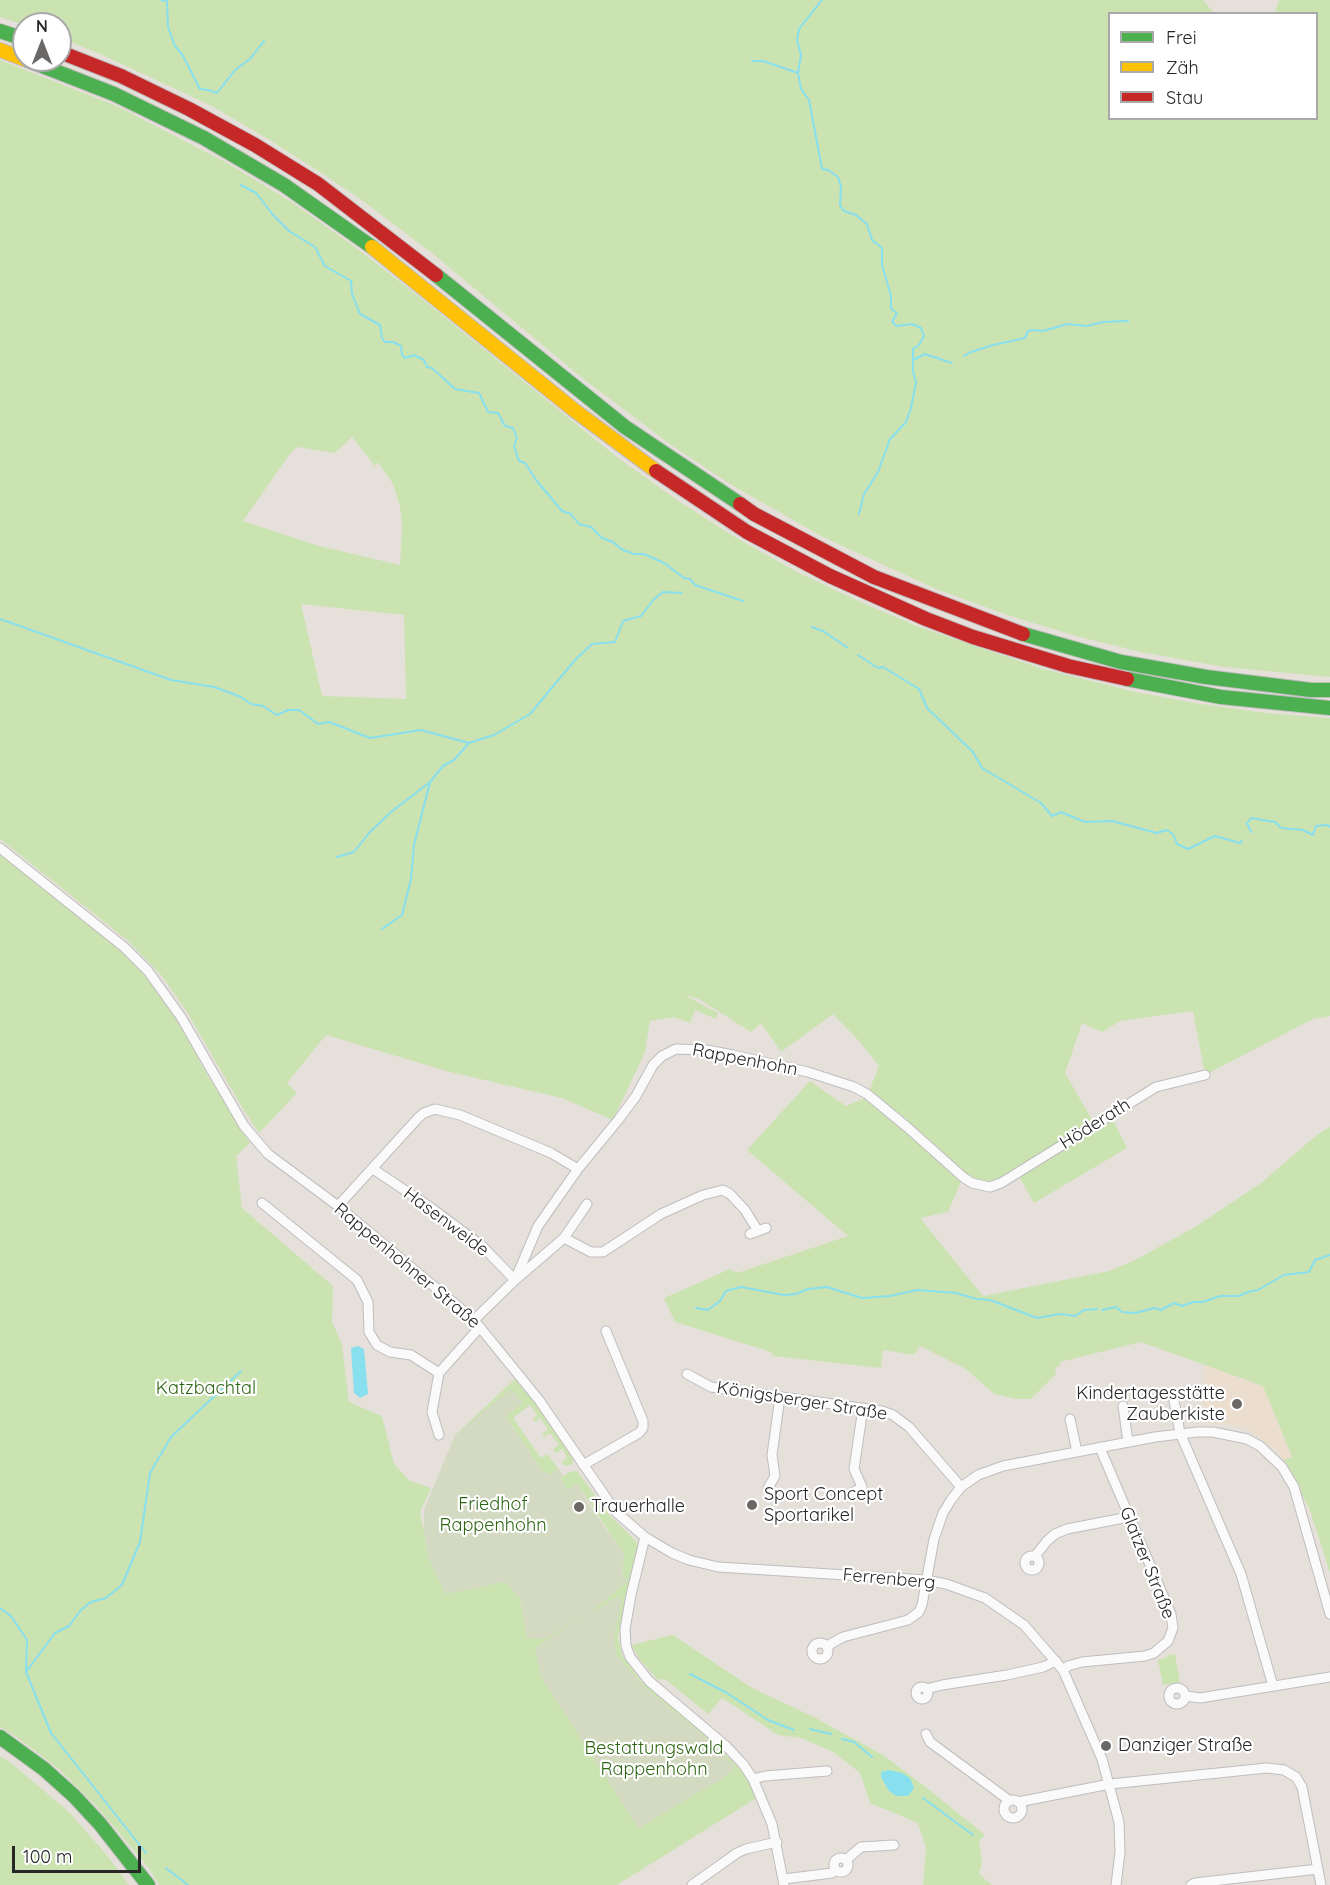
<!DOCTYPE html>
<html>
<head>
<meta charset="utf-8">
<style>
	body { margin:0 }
	#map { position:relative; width:1330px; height:1885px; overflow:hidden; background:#e6e0db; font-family:Quicksand,sans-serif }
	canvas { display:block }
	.legend { position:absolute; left:1108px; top:12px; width:210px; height:108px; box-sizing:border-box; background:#fff; border:2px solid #a9a9a9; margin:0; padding:8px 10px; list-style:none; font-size:18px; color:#272727 }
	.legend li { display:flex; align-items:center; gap:12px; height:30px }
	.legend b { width:30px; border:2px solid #a9a9a9 }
	.north { position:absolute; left:12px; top:12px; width:60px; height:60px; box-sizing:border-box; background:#fff; border:2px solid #a9a9a9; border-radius:50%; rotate:0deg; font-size:16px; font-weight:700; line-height:24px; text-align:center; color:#272727 }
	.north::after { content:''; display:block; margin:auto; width:21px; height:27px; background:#6a6866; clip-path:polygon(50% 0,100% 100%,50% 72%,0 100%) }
	.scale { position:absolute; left:12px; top:1846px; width:129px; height:27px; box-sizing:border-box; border:3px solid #272727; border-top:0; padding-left:8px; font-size:18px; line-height:21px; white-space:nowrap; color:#272727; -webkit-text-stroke:4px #fff; paint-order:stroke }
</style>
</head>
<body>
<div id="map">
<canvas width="1330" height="1885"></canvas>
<ul class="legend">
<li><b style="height:8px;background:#4caf50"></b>Frei</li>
<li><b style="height:8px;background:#ffc107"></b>Zäh</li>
<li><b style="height:8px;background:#c62828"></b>Stau</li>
</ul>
<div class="north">N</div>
<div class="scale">100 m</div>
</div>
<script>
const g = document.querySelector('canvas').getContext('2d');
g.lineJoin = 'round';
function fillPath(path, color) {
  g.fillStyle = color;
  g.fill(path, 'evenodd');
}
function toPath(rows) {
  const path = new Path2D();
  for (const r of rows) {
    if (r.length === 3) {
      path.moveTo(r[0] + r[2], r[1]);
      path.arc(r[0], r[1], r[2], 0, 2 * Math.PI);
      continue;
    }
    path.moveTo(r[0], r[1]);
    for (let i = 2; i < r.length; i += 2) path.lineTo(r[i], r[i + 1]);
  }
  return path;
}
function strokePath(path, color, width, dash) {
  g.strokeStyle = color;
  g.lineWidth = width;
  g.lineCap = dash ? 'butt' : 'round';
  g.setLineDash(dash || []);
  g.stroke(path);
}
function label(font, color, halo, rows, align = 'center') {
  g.font = font + ' Quicksand,sans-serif';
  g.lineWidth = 4.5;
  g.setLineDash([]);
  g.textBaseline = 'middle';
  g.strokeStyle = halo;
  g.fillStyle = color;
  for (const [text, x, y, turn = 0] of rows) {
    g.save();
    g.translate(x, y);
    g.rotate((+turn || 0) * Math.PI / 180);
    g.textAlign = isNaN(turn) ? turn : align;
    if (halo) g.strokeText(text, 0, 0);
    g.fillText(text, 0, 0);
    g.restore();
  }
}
const education = toPath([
	[1205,1365,1263,1386,1292,1458,1284,1460,1276,1451,1248,1430,1227,1424,1203,1423]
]);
const green = toPath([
	[0,0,1203,0,1214,13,1110,14,1110,118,1316,118,1316,14,1275,13,1279,0,1330,0,1330,677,1224,667,1141,652,1080,637,1010,616,936,589,823,537,730,484,671,445,581,377,433,254,363,201,323,174,263,136,210,105,100,54,60,38,60,24,24,25,0,17],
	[0,60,117,106,229,164,293,203,359,250,426,302,618,458,683,504,735,537,799,573,863,603,919,627,1043,669,1136,692,1194,703,1266,713,1330,718,1330,1016,1313,1019,1205,1075,1193,1011,1120,1021,1102,1032,1082,1023,1065,1073,1094,1123,1110,1114,1127,1148,1034,1203,1017,1173,990,1187,963,1177,948,1212,920,1218,983,1296,1109,1271,1135,1260,1195,1227,1261,1183,1318,1134,1330,1127,1330,1573,1310,1510,1284,1460,1292,1457,1263,1386,1141,1342,1060,1362,1060,1366,1055,1367,1056,1374,1031,1399,1016,1399,994,1394,966,1369,920,1346,914,1355,883,1350,881,1368,773,1356,771,1352,675,1322,664,1298,730,1269,737,1273,848,1236,747,1150,810,1081,846,1106,865,1098,869,1091,879,1066,859,1041,833,1014,781,1052,761,1023,751,1032,699,999,684,995,718,1013,716,1019,695,1010,690,1023,674,1017,650,1021,645,1052,613,1120,562,1098,450,1072,326,1035,287,1083,297,1093,259,1133,242,1107,187,1012,162,976,127,940,0,839],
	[352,437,375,466,378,462,393,484,400,506,402,527,400,565,319,546,243,521,289,455,297,447,335,453],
	[301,604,404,615,406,699,322,696],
	[0,853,119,948,152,983,176,1018,208,1076,250,1143,236,1156,242,1208,333,1286,332,1322,342,1345,349,1402,382,1416,394,1464,410,1481,431,1488,420,1512,429,1558,445,1593,479,1588,504,1581,520,1598,527,1638,629,1581,622,1577,624,1554,577,1484,566,1490,561,1478,569,1472,577,1471,612,1518,637,1542,637,1549,618,1637,622,1655,640,1680,711,1740,741,1770,758,1797,617,1885,159,1885,148,1867,97,1807,60,1770,18,1738,0,1727],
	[516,1378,557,1431,573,1457,573,1463,569,1466,563,1465,562,1462,567,1457,562,1449,556,1453,553,1450,559,1445,550,1433,544,1437,542,1434,548,1429,540,1418,535,1422,533,1419,537,1415,530,1405,513,1418,541,1458,547,1454,558,1468,551,1475,541,1470,506,1416,455,1435],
	[673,1635,752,1688,814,1717,883,1755,923,1785,985,1835,979,1841,982,1863,979,1874,992,1885,923,1885,926,1848,918,1823,870,1803,860,1773,833,1752,801,1738,778,1735,722,1698,708,1714,665,1679,658,1680,640,1660,631,1645],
	[1175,1654,1180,1682,1163,1685,1158,1660,1165,1658,1169,1655],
	[0,1756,10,1762,69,1812,106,1854,129,1885,0,1885]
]);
const cemetery = toPath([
	[511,1389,523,1403,506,1416,541,1470,551,1475,558,1468,563,1475,561,1478,566,1490,577,1483,589,1505,624,1554,622,1577,630,1581,624,1584,599,1606,592,1609,598,1609,616,1597,622,1600,614,1635,616,1654,642,1685,706,1738,735,1767,724,1778,688,1798,639,1829,541,1677,535,1648,584,1615,545,1639,527,1638,520,1598,504,1581,479,1588,445,1594,429,1558,424,1531,424,1510,455,1435]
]);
const water = toPath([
	[358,1346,364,1349,368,1394,360,1398,354,1393,351,1348],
	[889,1770,902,1773,910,1778,914,1788,908,1796,896,1796,889,1791,881,1777,881,1772]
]);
const stream = toPath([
	[161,0,167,1,168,27,175,46,182,54,200,89,208,90,217,93,235,70,250,59,264,41],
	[822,0,799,29,797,40,801,55,798,73,801,89,809,100,822,169,828,170,838,177,841,187,840,205,844,211,856,215,867,224,872,240,882,248,882,265,891,296,891,309,897,313,892,322,897,326,912,324,921,328,924,336,919,345,913,349,913,372,916,382,911,408,906,422,890,439,878,472,864,494,859,514],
	[752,61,763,61,798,73],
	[241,185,256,193,273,215,289,231,315,247,325,266,351,281,352,294,360,314,380,325,382,338,385,342,393,342,401,346,402,355,405,358,414,355,424,360,427,367,432,368,455,389,479,393,488,412,498,413,505,426,513,428,517,438,514,446,519,461,525,463,536,480,562,511,571,514,579,524,591,527,602,538,613,542,621,549,634,554,644,554,664,563,684,578,690,579,695,585,743,601],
	[964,356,971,352,993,345,1025,338,1028,331,1032,330,1043,331,1068,324,1087,326,1103,322,1128,321],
	[913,360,925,354,952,363],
	[0,619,171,680,214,687,241,697,251,704,263,706,277,715,288,710,299,710,318,724,329,722,370,738,421,730,469,743,494,735,530,714,575,660,592,644,615,642,623,621,641,616,654,599,663,592,682,593],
	[812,627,823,631,848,648],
	[858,655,878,668,883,667,919,689,927,708,973,752,982,768,1041,803,1052,816,1061,812,1085,822,1112,821,1157,833,1166,830,1173,834,1177,844,1188,849,1215,836,1240,843,1242,841],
	[1251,832,1247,823,1251,818,1275,822,1281,828,1303,830,1313,835,1316,826,1328,825,1330,827],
	[337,857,354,852,369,833,391,812,430,782],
	[382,929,402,915,411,879,414,845,430,782,443,766,454,760,469,743],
	[696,1308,708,1310,720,1301,726,1291,741,1287,784,1295,796,1294,808,1289,827,1287,862,1298,890,1296,917,1290,956,1293,977,1299,990,1300,1037,1318,1060,1314,1075,1316,1084,1310,1097,1309],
	[1102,1310,1116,1307,1122,1312,1135,1313,1155,1308,1161,1310,1174,1303,1182,1306,1193,1302,1203,1302,1220,1296,1239,1296,1248,1292,1258,1290,1284,1275,1309,1272,1315,1260,1330,1255],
	[0,1608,11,1616,27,1640,26,1672,51,1733,146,1853],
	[26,1672,55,1633,69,1626,81,1610,91,1602,106,1598,122,1585,140,1542,150,1473,171,1437,241,1371],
	[690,1674,727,1693,768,1720,794,1730],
	[810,1729,831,1734],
	[842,1739,854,1742,872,1757],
	[923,1798,973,1835],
	[166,1868,188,1885]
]);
const street = toPath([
	[0,848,124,947,148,971,181,1017,244,1126,268,1154,338,1206,474,1320,539,1400,616,1512,645,1537,672,1553,689,1560,718,1567,926,1580,946,1584,985,1598,1024,1625,1063,1670,1102,1759,1119,1822,1120,1852,1116,1885],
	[373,1169,430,1207,481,1245,515,1280,564,1238,587,1204],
	[262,1203,357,1280,368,1302,369,1332,377,1345,390,1352,411,1355,439,1373],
	[338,1206,419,1117,424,1113,435,1109,460,1115,520,1140,551,1153,578,1169],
	[750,1234,766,1228],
	[564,1238,591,1252,603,1252,661,1214,703,1195,723,1190,730,1194,745,1210,758,1231],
	[474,1320,515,1280,538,1226,578,1169,619,1119,636,1096,653,1065,662,1056,676,1049,707,1050,733,1055,808,1072,854,1087,867,1094,907,1127,963,1177,972,1183,990,1187,1001,1183,1156,1087,1205,1075],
	[687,1374,711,1387,882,1411,893,1415,909,1427,961,1487],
	[1173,1395,1180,1433,1241,1574,1273,1686],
	[1123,1406,1128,1442],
	[1070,1419,1077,1452],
	[439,1435,432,1412,439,1373,480,1327],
	[583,1465,639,1433,643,1428,643,1421,606,1331],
	[768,1488,775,1476,772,1455,780,1397],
	[847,1496,862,1487,854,1469,863,1408],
	[645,1537,631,1595,625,1629,626,1646,630,1657,649,1681,727,1747,743,1764,753,1779,772,1824,784,1885],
	[1032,1563,7],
	[1035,1556,1047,1541,1055,1534,1067,1529,1129,1517],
	[820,1651,8],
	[827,1646,843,1637,908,1620,919,1612,922,1605,934,1539,943,1513,951,1500,961,1487,978,1475,1003,1466,1155,1437,1197,1432,1213,1432,1247,1439,1260,1446,1282,1467,1294,1487,1330,1614],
	[1063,1670,1068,1666,1082,1662,1145,1656,1154,1653,1168,1641,1173,1628,1171,1614,1100,1448],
	[922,1693,6],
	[1177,1696,8],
	[926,1689,942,1685,1007,1675,1043,1667,1056,1661],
	[1185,1696,1200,1698,1330,1677],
	[926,1734,930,1742,1010,1801],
	[753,1779,765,1776,827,1771],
	[1013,1809,9],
	[1018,1802,1110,1784,1267,1768,1284,1770,1296,1777,1302,1787,1321,1885],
	[841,1865,7],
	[846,1860,861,1847,894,1845],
	[784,1879,832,1873,835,1870],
	[692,1885,737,1853,746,1849,777,1842],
	[1191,1885,1195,1883,1318,1869]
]);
const fast = toPath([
	[0,31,24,39],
	[27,60,114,94,204,138,284,185,372,247],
	[436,275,625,427,740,504],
	[1023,634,1121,662,1206,677,1311,690,1330,690],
	[1127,679,1221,697,1330,708],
	[0,1737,44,1769,74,1796,100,1824,148,1885]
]);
const slow = toPath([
	[0,50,24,59],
	[372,247,574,410,656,471]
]);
const jam = toPath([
	[60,52,121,76,189,109,255,145,318,184,436,275],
	[656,471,747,532,830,576,926,619,973,637,1068,666,1127,679],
	[740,504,754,514,874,577,1023,634]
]);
const markers = [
	[1237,1404,6,"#6a6866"],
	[752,1505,6,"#6a6866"],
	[579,1507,6,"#6a6866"],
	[1106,1746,6,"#6a6866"]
];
const streetNames = [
	["Rappenhohn",745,1060,11],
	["Höderath",1095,1124,-32],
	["Hasenweide",446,1222,37],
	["Rappenhohner Straße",407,1266,40],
	["Königsberger Straße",802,1401,9],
	["Glatzer Straße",1147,1563,68],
	["Ferrenberg",889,1579,5]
];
const parkNames = [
	["Katzbachtal",206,1389],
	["Friedhof",493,1505],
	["Rappenhohn",493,1526],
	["Bestattungswald",654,1749],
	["Rappenhohn",654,1770]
];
const poiNames = [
	["Kindertagesstätte",1225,1394,"right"],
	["Zauberkiste",1225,1415,"right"],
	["Sport Concept",764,1495],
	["Sportarikel",764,1516],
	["Trauerhalle",591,1507],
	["Danziger Straße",1118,1746]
];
fillPath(education, '#ebdece');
fillPath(green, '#cbe3b1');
fillPath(cemetery, '#d4dac1');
fillPath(water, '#88dfee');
strokePath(stream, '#88dfee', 2);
strokePath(street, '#bfbdbe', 11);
strokePath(fast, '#bfbdbe', 16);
strokePath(slow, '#bfbdbe', 16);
strokePath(jam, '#bfbdbe', 16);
strokePath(street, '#fbfafa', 9);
strokePath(fast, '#4caf50', 14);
strokePath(slow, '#ffc107', 14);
strokePath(jam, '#c62828', 14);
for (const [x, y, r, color] of markers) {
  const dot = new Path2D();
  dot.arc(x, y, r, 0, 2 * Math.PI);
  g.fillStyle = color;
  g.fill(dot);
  strokePath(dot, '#fff', 2);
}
label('18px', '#272727', '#fff', streetNames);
label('18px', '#2e6614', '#fff', parkNames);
label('18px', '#272727', '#fff', poiNames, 'left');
</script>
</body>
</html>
